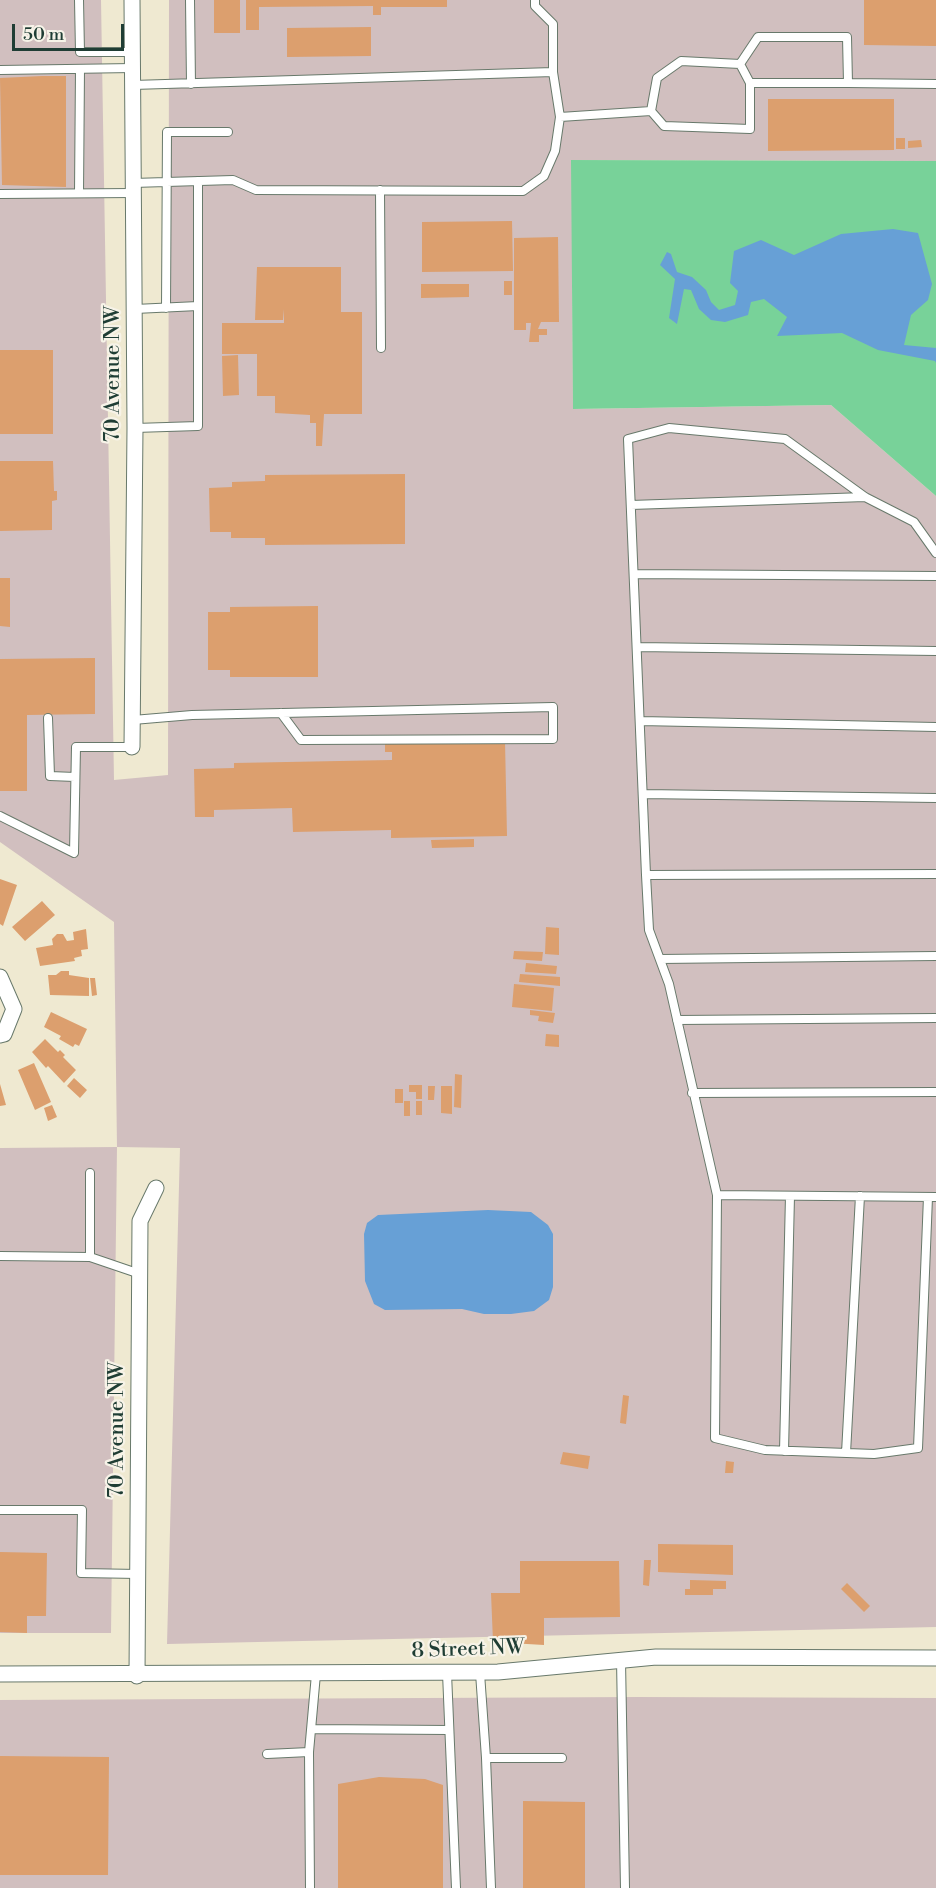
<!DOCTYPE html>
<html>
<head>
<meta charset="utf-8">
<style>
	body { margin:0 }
	#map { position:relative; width:936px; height:1888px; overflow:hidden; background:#efe9d1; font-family:"Libre Bodoni",serif }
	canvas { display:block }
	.scale { position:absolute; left:12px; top:24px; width:112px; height:27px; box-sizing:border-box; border:3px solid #1f3d34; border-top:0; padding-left:8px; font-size:18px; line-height:21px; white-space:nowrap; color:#1f3d34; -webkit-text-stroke:4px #f7f3e8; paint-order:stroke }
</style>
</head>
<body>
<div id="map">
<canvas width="936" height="1888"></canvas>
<div class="scale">50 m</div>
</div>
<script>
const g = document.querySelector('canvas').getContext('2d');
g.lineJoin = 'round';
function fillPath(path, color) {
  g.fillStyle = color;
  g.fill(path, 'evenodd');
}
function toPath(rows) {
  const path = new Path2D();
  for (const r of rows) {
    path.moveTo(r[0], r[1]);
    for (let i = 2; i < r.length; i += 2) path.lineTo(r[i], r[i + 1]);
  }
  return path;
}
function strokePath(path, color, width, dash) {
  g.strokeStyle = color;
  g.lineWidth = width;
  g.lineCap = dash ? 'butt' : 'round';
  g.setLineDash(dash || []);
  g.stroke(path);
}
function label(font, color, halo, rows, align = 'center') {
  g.font = font + ' "Libre Bodoni",serif';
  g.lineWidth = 4.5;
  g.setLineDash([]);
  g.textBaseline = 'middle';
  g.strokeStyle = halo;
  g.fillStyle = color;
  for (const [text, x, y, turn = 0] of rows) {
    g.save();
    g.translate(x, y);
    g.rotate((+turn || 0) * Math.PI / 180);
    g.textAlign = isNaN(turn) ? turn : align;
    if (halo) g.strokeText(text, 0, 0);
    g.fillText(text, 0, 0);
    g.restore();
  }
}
const industrial = toPath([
	[0,0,101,0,114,780,168,775,169,0,936,0,936,161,572,160,573,409,831,405,936,496,936,1627,167,1644,180,1148,117,1147,111,1633,0,1633,0,1148,117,1147,114,922,0,842],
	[638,1697,936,1698,936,1888,0,1888,0,1700]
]);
const green = toPath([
	[571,160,936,161,936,496,831,405,573,409]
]);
const water = toPath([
	[893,229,918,233,932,284,928,300,911,315,904,345,936,348,936,363,935,361,878,350,842,333,777,336,787,317,764,299,751,302,748,315,725,322,711,320,699,309,691,290,684,289,677,324,669,318,675,279,660,265,667,252,671,254,677,272,692,277,706,290,711,302,719,310,735,305,738,291,730,283,734,251,761,240,794,255,841,234],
	[488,1210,531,1212,548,1225,553,1234,553,1287,549,1300,534,1311,511,1314,484,1314,462,1309,385,1310,374,1304,365,1281,364,1234,367,1223,378,1215]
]);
const building = toPath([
	[214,0,240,0,240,33,214,33],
	[246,0,447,0,447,7,381,7,381,15,373,15,373,6,259,7,259,30,246,30],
	[864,0,936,0,936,46,864,45],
	[371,27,371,56,287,57,287,28],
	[42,76,66,76,66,187,2,185,0,78],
	[768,99,894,99,894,150,768,151],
	[896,138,905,138,905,149,896,149],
	[921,140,922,147,908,148,908,141],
	[512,221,513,271,422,272,422,222],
	[558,237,559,322,541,322,538,329,547,329,547,335,539,335,539,342,529,342,531,323,526,323,526,330,514,330,514,238],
	[257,267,341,267,341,312,362,312,362,414,324,414,322,446,316,446,316,423,310,423,310,415,275,413,275,396,257,396,257,354,222,354,222,323,284,323,284,309,283,320,255,320],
	[504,281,512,281,512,295,504,295],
	[421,284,469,284,469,297,421,298],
	[0,350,53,350,53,434,0,434],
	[238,355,239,395,223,396,222,356],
	[0,461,53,461,54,491,57,491,57,500,52,501,52,530,0,531],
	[405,474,405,544,265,545,265,538,231,538,231,532,210,532,209,488,232,487,232,482,265,481,265,475],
	[0,578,10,578,10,627,0,626],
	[318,606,318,677,230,677,230,670,208,670,208,612,230,612,230,607],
	[95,658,95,714,27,715,27,791,0,791,0,659],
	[505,741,507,836,391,838,391,830,293,832,292,808,214,810,214,817,195,817,194,769,234,768,234,763,392,760,392,752,385,752,385,743],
	[474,839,474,847,432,848,431,840],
	[0,879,17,885,3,926,0,924],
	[42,901,55,915,25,941,12,927],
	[546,927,559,928,559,955,545,954],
	[86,929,88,949,81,950,82,956,74,958,75,961,40,966,36,948,53,945,52,939,57,934,63,934,67,941,74,940,73,932],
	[514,951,543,952,542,961,513,959],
	[526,963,557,966,556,974,525,972],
	[61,971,69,971,69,975,89,978,89,996,50,995,48,975,56,975],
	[520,974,560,977,560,986,519,982],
	[90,978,95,978,97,995,92,996],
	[514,984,554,988,552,1011,512,1007],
	[530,1010,555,1013,553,1023,538,1021,539,1016,530,1015],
	[51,1012,87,1029,79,1046,75,1044,73,1047,59,1039,61,1036,44,1027],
	[546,1034,559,1035,559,1047,545,1046],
	[45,1039,58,1052,60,1050,65,1055,63,1057,76,1070,64,1083,48,1066,46,1068,32,1052],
	[34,1063,51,1102,35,1110,18,1070],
	[455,1074,462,1075,461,1108,454,1107],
	[74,1078,87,1090,80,1098,67,1086],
	[0,1084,6,1105,0,1106],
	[409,1085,422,1085,422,1099,416,1099,416,1092,409,1092],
	[428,1086,435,1086,434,1100,428,1100],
	[441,1086,452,1086,452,1114,441,1113],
	[395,1089,403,1089,403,1103,395,1103],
	[404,1101,410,1101,410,1116,404,1116],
	[416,1101,422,1101,422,1115,416,1115],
	[52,1105,57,1117,48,1121,44,1108],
	[623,1395,629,1396,626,1424,620,1423],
	[563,1452,590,1456,588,1469,560,1464],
	[726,1461,734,1462,733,1473,725,1473],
	[658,1544,733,1545,733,1575,658,1572],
	[0,1552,47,1553,46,1616,27,1616,27,1633,0,1632],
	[644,1560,651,1560,649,1586,643,1585],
	[520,1561,619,1561,620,1617,544,1618,544,1645,493,1642,491,1593,520,1593],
	[690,1580,726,1581,726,1589,713,1589,713,1595,685,1595,685,1589,690,1589],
	[847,1583,870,1606,864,1612,841,1589],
	[0,1756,109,1757,108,1875,0,1875],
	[379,1777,425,1779,443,1785,443,1888,338,1888,338,1784],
	[523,1801,585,1802,585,1888,523,1888]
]);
const lane = toPath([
	[79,0,80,52,132,52],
	[190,0,191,84],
	[740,64,750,83,848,83],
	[0,70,133,68],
	[133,85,553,72,553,24,535,6,535,0],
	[651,111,664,126,750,129,750,83],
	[560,117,651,111,657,78,681,61,740,64,758,37,847,37,848,83,936,84],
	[133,183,233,180,256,190,523,191,544,176,555,151,560,117,553,72],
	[380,190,381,348],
	[79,193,80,69],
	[0,194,133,193],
	[166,308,167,132,228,132],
	[135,309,198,306],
	[135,428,198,426,198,181],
	[631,505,865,497],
	[936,553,914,522,865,497,785,439,669,428,628,439,646,875,936,874],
	[634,574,936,576],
	[637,647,936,651],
	[48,718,50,776,75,777],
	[133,720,192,715,553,707,553,739,301,740,281,713],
	[640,721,936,727],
	[643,794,936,798],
	[0,816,74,853,76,747,132,747],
	[646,875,649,930,669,984,717,1195,936,1197],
	[660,959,936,956],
	[677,1020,936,1018],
	[692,1093,936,1092],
	[717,1195,715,1438,765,1450,874,1454,918,1448,928,1197],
	[0,1256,90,1257,140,1274],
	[90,1257,90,1173],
	[784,1451,790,1196],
	[846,1453,860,1196],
	[0,1510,82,1510,81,1573,138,1574],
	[621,1660,625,1888],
	[447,1673,456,1888],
	[480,1673,486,1758,562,1758],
	[312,1729,449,1730],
	[267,1754,309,1752],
	[486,1758,491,1888],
	[310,1888,309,1752,316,1674]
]);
const street = toPath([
	[132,0,135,428,132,747],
	[0,977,14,1009,4,1034,0,1035],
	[0,1674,498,1672,656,1657,936,1658],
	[137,1676,140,1221,156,1188]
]);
const streetNames = [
	["70 Avenue NW",114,374,-90],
	["70 Avenue NW",118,1430,-90],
	["8 Street NW",468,1650,-2]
];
fillPath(industrial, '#d1bfbf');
fillPath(green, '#78d299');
fillPath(water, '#67a0d6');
fillPath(building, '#dc9f6e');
strokePath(lane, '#68796b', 10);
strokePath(street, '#68796b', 17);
strokePath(lane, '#fff', 8);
strokePath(street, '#fff', 15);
label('21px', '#1f3d34', '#f7f3e8', streetNames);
</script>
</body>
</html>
